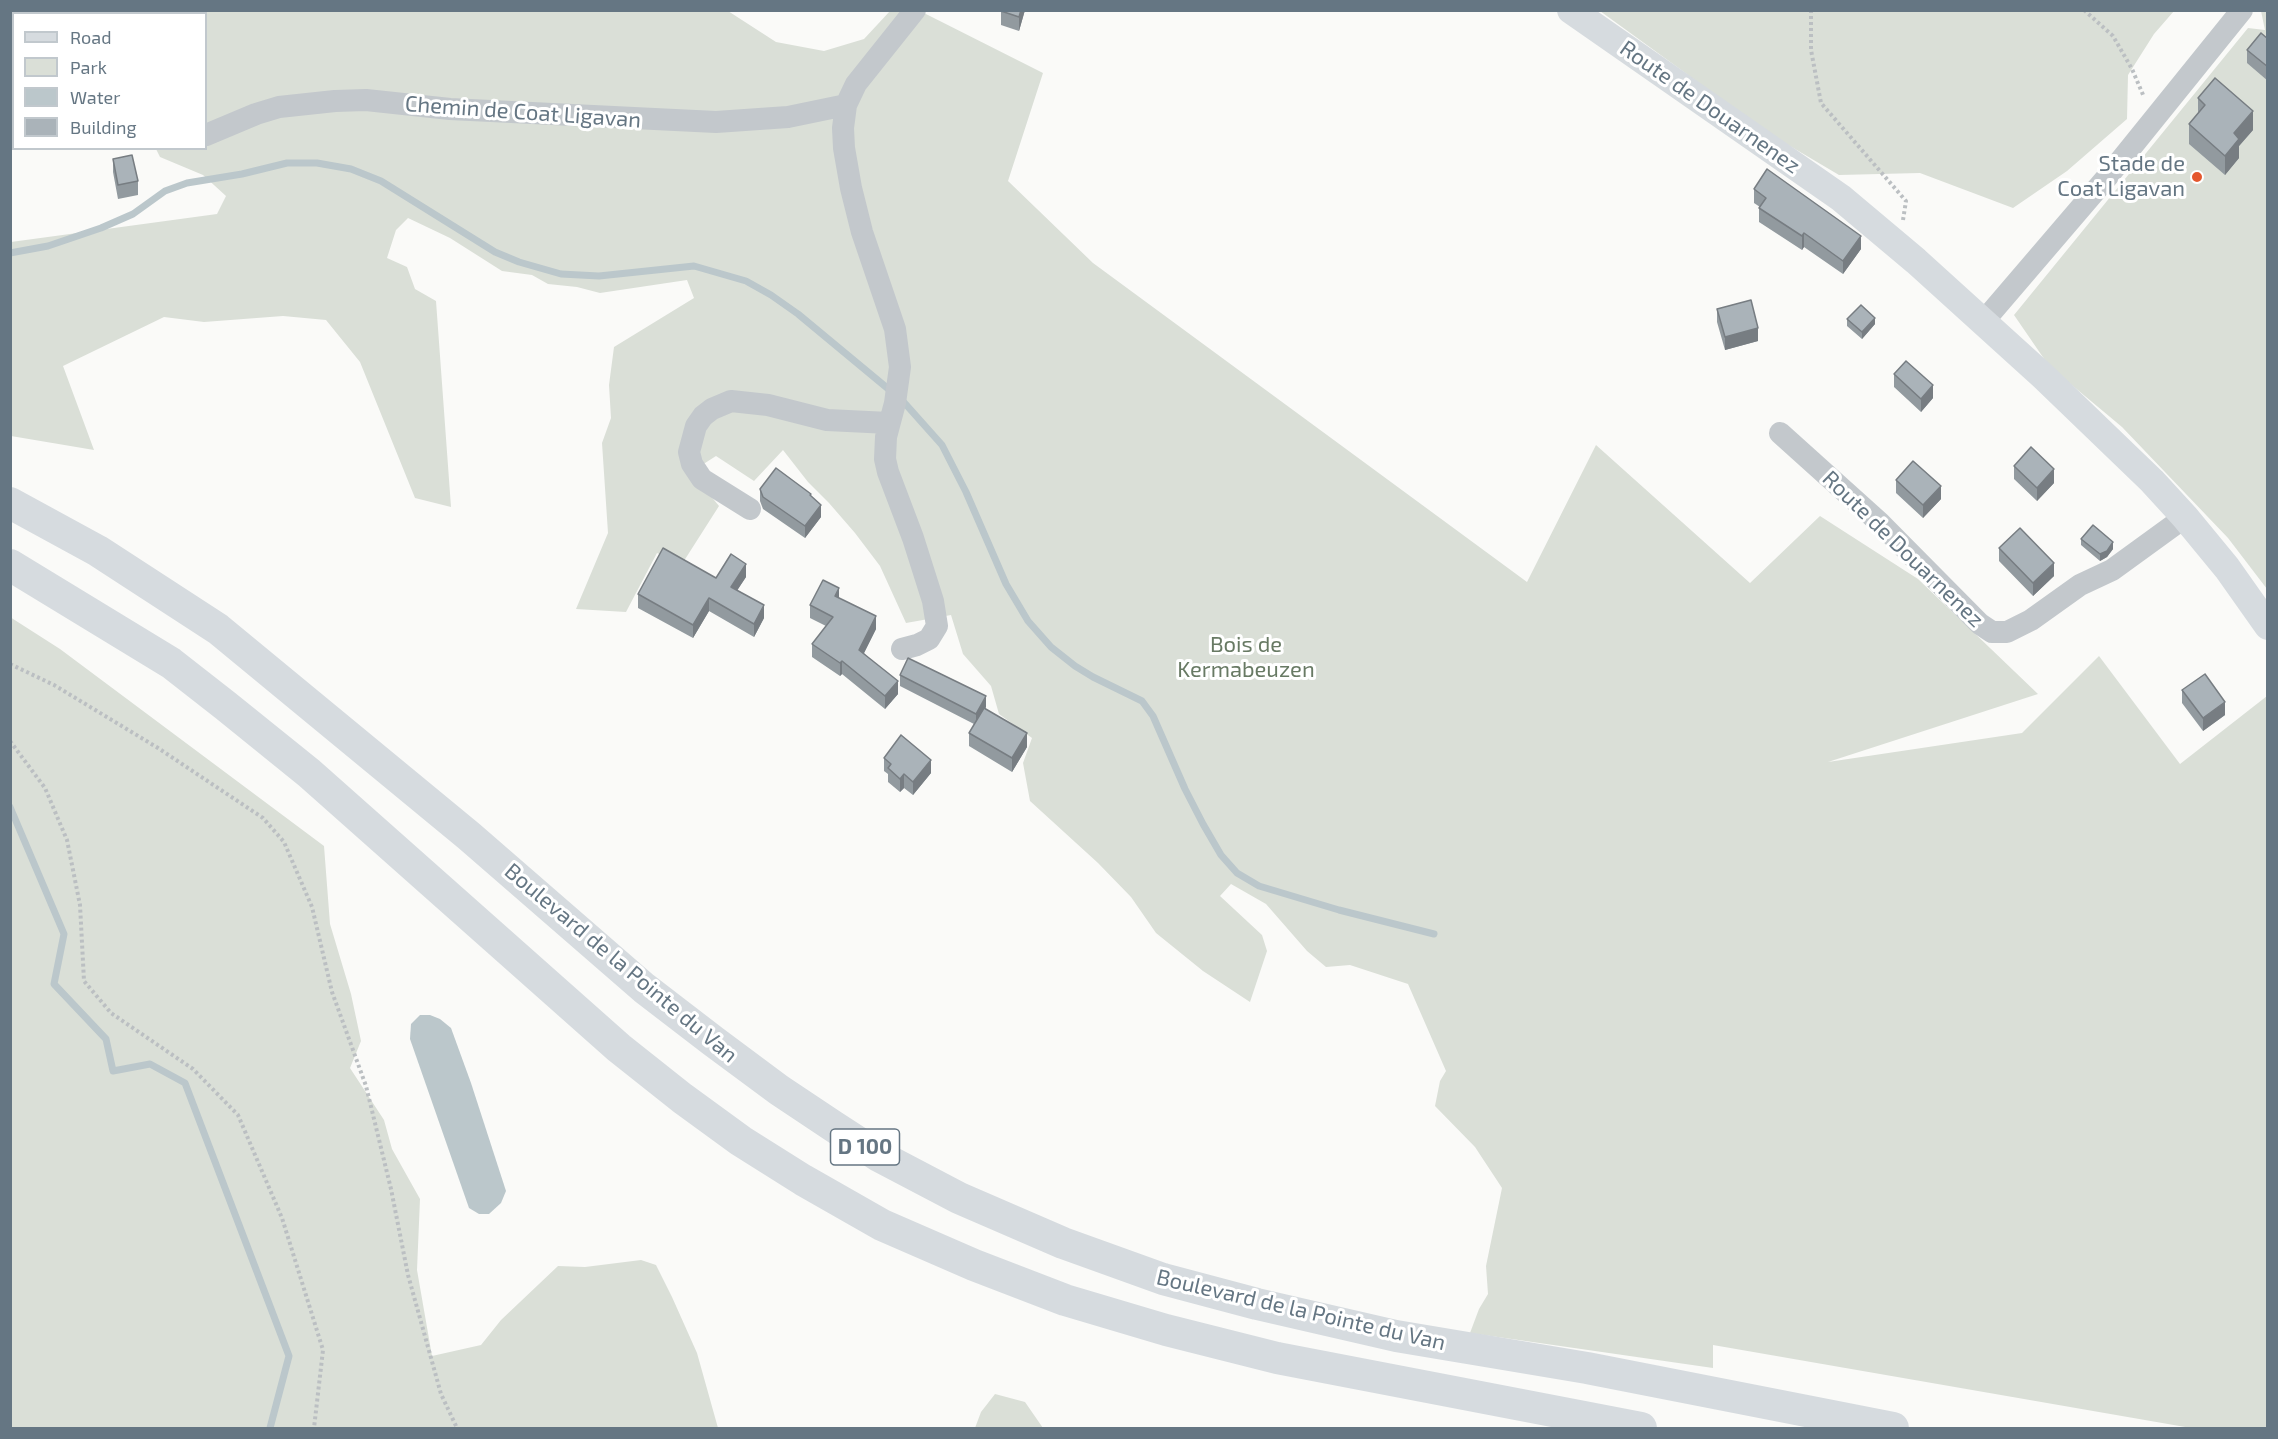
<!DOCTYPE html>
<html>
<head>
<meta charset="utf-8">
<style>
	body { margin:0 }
	#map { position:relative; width:2278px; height:1439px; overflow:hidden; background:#fafaf8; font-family:"Exo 2",sans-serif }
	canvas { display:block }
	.frame { position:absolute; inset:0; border:12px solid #657683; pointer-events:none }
	.legend { position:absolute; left:12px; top:12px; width:195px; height:138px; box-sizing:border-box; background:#fff; border:2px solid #c1c8cd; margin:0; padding:8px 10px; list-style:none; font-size:18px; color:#657683 }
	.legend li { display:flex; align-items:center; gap:12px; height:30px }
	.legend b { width:30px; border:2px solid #c1c8cd }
</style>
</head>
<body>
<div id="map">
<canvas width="2278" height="1439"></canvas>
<div class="frame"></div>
<ul class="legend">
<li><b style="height:8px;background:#d6dbdf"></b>Road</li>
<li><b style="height:16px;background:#dadfd7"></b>Park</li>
<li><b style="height:16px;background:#bbc7cb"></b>Water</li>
<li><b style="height:16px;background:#aab3b9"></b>Building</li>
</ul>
</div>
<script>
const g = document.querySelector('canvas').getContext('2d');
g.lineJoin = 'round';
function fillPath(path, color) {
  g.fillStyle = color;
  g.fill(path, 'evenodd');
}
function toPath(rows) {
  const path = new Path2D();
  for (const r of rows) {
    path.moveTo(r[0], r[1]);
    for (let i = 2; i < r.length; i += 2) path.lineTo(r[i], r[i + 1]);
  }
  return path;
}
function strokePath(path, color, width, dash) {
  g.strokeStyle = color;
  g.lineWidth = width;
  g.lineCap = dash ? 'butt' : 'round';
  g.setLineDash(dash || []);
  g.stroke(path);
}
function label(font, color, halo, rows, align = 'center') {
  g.font = font + ' "Exo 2",sans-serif';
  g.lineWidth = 6;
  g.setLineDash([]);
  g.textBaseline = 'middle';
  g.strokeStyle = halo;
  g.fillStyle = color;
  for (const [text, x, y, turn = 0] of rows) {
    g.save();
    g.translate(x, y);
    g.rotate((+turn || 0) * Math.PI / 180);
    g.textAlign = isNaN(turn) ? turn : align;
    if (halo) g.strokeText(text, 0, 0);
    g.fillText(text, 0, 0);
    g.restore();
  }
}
const green = toPath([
	[11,11,728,11,776,42,824,51,864,39,890,11,920,11,1043,73,1008,181,1093,263,1527,582,1596,445,1750,583,1820,516,1918,579,2038,694,1828,762,2022,733,2099,656,2180,764,2267,696,2267,1428,2191,1428,1713,1345,1713,1368,1470,1333,1479,1309,1488,1294,1486,1266,1502,1188,1475,1147,1435,1106,1440,1081,1446,1071,1408,984,1350,965,1326,967,1307,951,1266,904,1231,884,1220,896,1262,935,1267,951,1250,1002,1203,971,1156,933,1131,897,1098,863,1030,801,1023,763,1032,738,999,714,991,686,963,654,951,615,906,623,880,566,855,533,829,503,808,482,783,450,754,481,716,456,691,472,719,506,682,564,657,553,626,612,576,609,608,533,602,443,611,418,609,385,614,347,694,298,687,280,600,293,577,287,548,284,532,275,502,271,450,238,408,218,396,230,387,258,407,267,415,289,436,301,451,507,415,498,360,362,326,320,283,316,204,322,164,317,63,366,94,450,11,436,11,242,217,214,226,196,203,175,160,157,156,149,206,148,206,14,14,14,13,123,11,123],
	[1600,11,2174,11,2154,34,2128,75,2127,119,2067,171,2013,208,1920,173,1839,175,1768,133],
	[2261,11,2267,11,2267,589,2228,538,2122,427,2049,366,2014,315,2248,28,2265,30],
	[10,617,60,649,324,846,330,924,351,994,361,1041,350,1068,384,1120,392,1149,420,1199,417,1270,432,1356,481,1345,501,1320,558,1266,585,1267,641,1260,656,1265,672,1297,697,1353,718,1428,11,1428],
	[995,1394,1025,1402,1043,1428,975,1428,981,1412]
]);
const water = toPath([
	[420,1015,430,1015,440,1019,451,1028,471,1083,506,1191,501,1203,489,1214,479,1214,469,1208,410,1039,411,1024]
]);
const stream = toPath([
	[10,253,48,246,101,228,133,214,165,191,187,183,242,174,287,163,317,163,351,169,381,181,495,252,519,262,561,274,599,276,694,266,746,281,771,295,798,314,892,392],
	[901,399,942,445,966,492,1006,584,1028,621,1051,647,1075,666,1093,677,1142,701,1153,716,1185,789,1203,824,1221,855,1237,873,1259,886,1339,910,1434,934],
	[10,807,64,934,54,984,106,1039,113,1071,150,1064,185,1083,289,1356,270,1428]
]);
const path = toPath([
	[1811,10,1811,50,1821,103,1906,201,1903,220],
	[2084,10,2113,36,2132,69,2144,97],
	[10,664,54,685,158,748,263,818,284,842,312,907,332,992,366,1086,391,1189,408,1275,441,1394,457,1428],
	[10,741,45,788,67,840,80,905,84,981,111,1013,193,1069,238,1115,282,1218,323,1350,314,1428]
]);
const minor = toPath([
	[10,135,14,136],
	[206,135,256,114,279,107,335,101,366,100,450,109,716,122,788,117,846,105],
	[1983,322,2108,176,2242,10],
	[1780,433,1880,523,1980,624,1992,632,2007,632,2031,620,2080,585,2112,570,2185,517],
	[750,509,702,479,692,464,689,452,696,426,703,416,712,409,731,401,768,405,827,420,889,423],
	[902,649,917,645,929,639,937,626,933,601,913,538,888,472,885,459,886,437,895,403,900,367,895,329,862,232,851,188,844,148,843,128,846,105,856,84,915,10]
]);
const major = toPath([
	[1571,10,1841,198,1916,261,2044,377,2152,481,2185,517,2227,568,2268,626]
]);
const highway = toPath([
	[10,503,98,551,218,629,469,836,644,988,713,1041,779,1090,833,1126,879,1156,959,1198,1063,1243,1163,1279,1257,1304,1396,1336,1587,1368,1893,1428],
	[10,565,171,663,226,706,309,773,619,1048,682,1098,741,1141,803,1180,882,1225,974,1265,1065,1300,1166,1330,1277,1358,1641,1428]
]);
const wall = toPath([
	[1001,10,1025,10,1019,31,1001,25],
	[2268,39,2268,81,2247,63,2247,50],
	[2198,98,2253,130,2239,146,2239,158,2225,175,2189,144,2189,124,2198,114],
	[113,159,138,181,138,195,118,199,113,172],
	[1754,189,1861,249,1843,274,1804,247,1802,250,1759,222,1759,208,1760,207,1754,203],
	[1717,309,1758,341,1725,350,1717,322],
	[1847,319,1875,324,1862,339,1847,326],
	[1894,374,1933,398,1921,412,1894,387],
	[2014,466,2054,483,2037,501,2014,479],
	[1896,480,1941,499,1923,518,1896,493],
	[760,489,811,496,821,517,805,538,763,509,760,501],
	[2081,539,2113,549,2107,557,2100,561,2081,545],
	[1999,548,2054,576,2033,596,1999,561],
	[746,577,737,590,764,618,754,637,709,611,693,638,638,608,638,594,716,578],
	[839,598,876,629,864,653,898,694,885,709,842,674,840,676,812,657,812,644,826,626,810,618,810,605],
	[900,675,986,707,985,708,1027,747,1012,772,969,746,969,733,974,724,900,686],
	[2182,690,2225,715,2203,731,2182,703],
	[884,758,931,773,913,795,904,788,900,792,888,782,888,774,884,771]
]);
const shadedWall = toPath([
	[1021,10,1025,10,1019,31,1019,17],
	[2253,111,2253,130,2239,146,2239,158,2225,175,2225,156,2234,133],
	[1804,233,1804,247,1802,250,1802,236],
	[1861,236,1861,249,1843,274,1843,261],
	[1875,318,1875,324,1862,339,1862,332],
	[1758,328,1758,341,1725,350,1725,337],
	[1933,385,1933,398,1921,412,1921,399],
	[2054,469,2054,483,2037,501,2037,488],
	[1941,486,1941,499,1923,518,1923,505],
	[821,505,821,517,805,538,805,526],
	[2113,542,2113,549,2107,557,2100,561,2100,554],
	[2054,563,2054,576,2033,596,2033,583],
	[746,564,746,577,731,600,731,587],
	[839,588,839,601,835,596],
	[709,598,709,611,693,638,693,625],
	[764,605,764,618,754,637,754,624],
	[876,616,876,629,859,663,859,650],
	[842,661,842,674,840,676,840,663],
	[898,681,898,694,885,709,885,696],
	[986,696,986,707,976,725,976,714],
	[2225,702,2225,715,2203,731,2203,718],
	[1027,733,1027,747,1012,772,1012,758],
	[931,760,931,773,913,795,913,782],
	[904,774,904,788,900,792,900,779]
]);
const building = toPath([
	[1001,10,1021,10,1019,17,1001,11,1001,10],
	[2261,33,2268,39,2268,67,2247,50,2261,33],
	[2215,78,2253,111,2234,133,2239,139,2225,156,2189,124,2205,105,2198,98,2215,78],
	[132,155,138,181,118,185,113,159,132,155],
	[1767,169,1861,236,1843,261,1804,233,1802,236,1759,208,1766,198,1754,189,1767,169],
	[1751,300,1758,328,1725,337,1717,309,1751,300],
	[1861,305,1875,318,1862,332,1847,319,1861,305],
	[1906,361,1933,385,1921,399,1894,374,1906,361],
	[2031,447,2054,469,2037,488,2014,466,2031,447],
	[1913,461,1941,486,1923,505,1896,480,1913,461],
	[776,468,811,494,810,495,821,505,805,526,763,497,760,489,776,468],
	[2093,525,2113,542,2107,551,2100,554,2081,539,2093,525],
	[2020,528,2054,563,2033,583,1999,548,2020,528],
	[663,548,716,578,731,554,746,564,731,587,764,605,754,624,709,598,693,625,638,594,663,548],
	[823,580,839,588,835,596,876,616,859,650,898,681,885,696,842,661,840,663,812,644,833,617,810,605,823,580],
	[908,658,986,696,976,714,900,675,908,658],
	[2205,674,2225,702,2203,718,2182,690,2205,674],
	[984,708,1027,733,1012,758,969,733,984,708],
	[901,735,931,760,913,782,904,774,900,779,888,768,891,764,884,758,901,735]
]);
const markers = [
	[2197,177,6,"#e4572e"]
];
const shields = [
	[865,1147,69]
];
const shieldNames = [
	["D 100",865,1147]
];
const streetNames = [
	["Route de Douarnenez",1710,107,35],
	["Chemin de Coat Ligavan",523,112,4],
	["Route de Douarnenez",1903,549,44],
	["Boulevard de la Pointe du Van",621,963,40],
	["Boulevard de la Pointe du Van",1301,1310,13]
];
const poiNames = [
	["Stade de",2185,164],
	["Coat Ligavan",2185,189]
];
const parkNames = [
	["Bois de",1246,645],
	["Kermabeuzen",1246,670]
];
fillPath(green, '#dadfd7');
fillPath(water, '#bbc7cb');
strokePath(stream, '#bbc7cb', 7);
strokePath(path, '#bbbfc2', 4, [3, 3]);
strokePath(minor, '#c3c8cc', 22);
strokePath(major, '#d6dbdf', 28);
strokePath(highway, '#d6dbdf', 32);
fillPath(wall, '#929a9f');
fillPath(shadedWall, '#777d82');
fillPath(building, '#aab3b9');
strokePath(building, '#777d82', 1.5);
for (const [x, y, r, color] of markers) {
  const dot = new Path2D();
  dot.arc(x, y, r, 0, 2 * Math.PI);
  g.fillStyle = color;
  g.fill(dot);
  strokePath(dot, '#fff', 2);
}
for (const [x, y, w] of shields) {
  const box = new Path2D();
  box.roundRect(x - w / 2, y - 18, w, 36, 4.5);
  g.fillStyle = '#fff';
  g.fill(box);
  strokePath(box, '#657683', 1.5);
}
label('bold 21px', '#657683', null, shieldNames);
label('22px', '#657683', '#fff', streetNames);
label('22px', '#657683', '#fff', poiNames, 'right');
label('22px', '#687a64', '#fff', parkNames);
</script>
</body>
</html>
